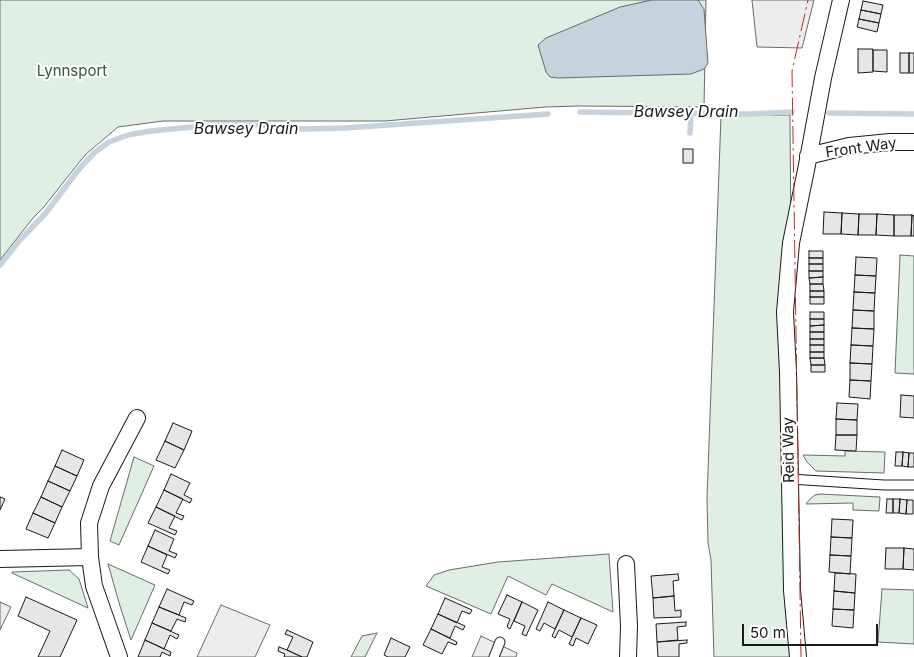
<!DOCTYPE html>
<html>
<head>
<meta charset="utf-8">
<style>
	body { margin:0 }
	#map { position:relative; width:914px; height:657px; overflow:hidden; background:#fff; font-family:Inter,sans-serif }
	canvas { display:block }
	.scale { position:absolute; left:742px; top:624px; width:136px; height:22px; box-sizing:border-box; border:2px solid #1a1a1a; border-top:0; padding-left:6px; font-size:15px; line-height:18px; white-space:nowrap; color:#1a1a1a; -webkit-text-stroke:4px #fff; paint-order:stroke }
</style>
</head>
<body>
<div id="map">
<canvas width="914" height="657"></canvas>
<div class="scale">50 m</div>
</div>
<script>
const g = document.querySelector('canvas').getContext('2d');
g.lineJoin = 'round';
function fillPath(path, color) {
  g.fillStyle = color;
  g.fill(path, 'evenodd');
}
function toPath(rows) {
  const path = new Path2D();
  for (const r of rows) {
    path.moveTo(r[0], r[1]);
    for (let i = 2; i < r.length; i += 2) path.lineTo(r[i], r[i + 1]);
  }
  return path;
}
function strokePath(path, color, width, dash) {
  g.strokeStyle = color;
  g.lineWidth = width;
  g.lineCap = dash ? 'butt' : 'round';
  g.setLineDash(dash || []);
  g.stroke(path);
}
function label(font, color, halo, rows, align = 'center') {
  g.font = font + ' Inter,sans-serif';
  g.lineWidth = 4;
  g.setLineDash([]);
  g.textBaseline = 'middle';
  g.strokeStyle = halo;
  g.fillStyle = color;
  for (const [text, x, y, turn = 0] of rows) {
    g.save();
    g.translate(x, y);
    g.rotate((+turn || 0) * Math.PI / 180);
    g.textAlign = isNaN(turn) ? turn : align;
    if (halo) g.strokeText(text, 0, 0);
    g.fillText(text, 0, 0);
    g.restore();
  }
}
const green = toPath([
	[0,0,706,0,704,107,578,106,545,107,385,121,163,121,118,127,85,155,43,208,33,218,0,260,0,0],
	[790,115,791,243,798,657,714,657,711,560,708,543,707,498,721,116,790,115],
	[900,255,914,256,914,374,895,373,900,255],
	[845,451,885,452,884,473,816,471,807,462,803,455,845,456,845,451],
	[134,457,154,466,119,545,110,541,134,457],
	[820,494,880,497,879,511,853,510,853,503,806,504,810,499,815,495,820,494],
	[609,554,613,612,552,584,546,595,508,576,491,614,426,586,434,575,449,570,498,562,609,554],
	[108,564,155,585,131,640,120,606,108,564],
	[69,570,79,579,88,608,12,573,12,572,69,570],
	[882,589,914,590,914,644,878,642,882,589],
	[377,633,365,657,351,657,362,636,377,633]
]);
const parking = toPath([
	[752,0,814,0,802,48,757,47,752,0],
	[0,602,11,607,0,630,0,602],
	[221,605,270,625,255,657,197,657,221,605],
	[481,636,517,653,516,657,472,657,481,636]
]);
const water = toPath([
	[652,0,698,0,704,9,708,63,704,69,691,74,558,78,550,77,546,72,538,45,546,38,620,7,652,0]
]);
const stream = toPath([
	[580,112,749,114,792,112],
	[829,113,914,114],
	[690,133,691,113],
	[0,265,20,240,45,214,80,168,94,153,109,142,128,135,151,131,213,125,260,125,303,129,345,128,548,114]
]);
const building = toPath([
	[863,1,883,5,881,14,861,10,863,1],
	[861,10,881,14,879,23,859,19,861,10],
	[859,19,879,23,877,32,857,27,859,19],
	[858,49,873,49,873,72,858,73,858,49],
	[873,50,887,50,887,72,873,71,873,50],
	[900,53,909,53,909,73,900,73,900,53],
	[909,53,914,53,914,73,909,73,909,53],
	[683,149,693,149,693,163,683,163,683,149],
	[824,212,842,213,841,234,823,234,824,212],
	[842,213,859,214,858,235,841,234,842,213],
	[859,214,877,214,876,235,858,235,859,214],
	[877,214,894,215,894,236,876,235,877,214],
	[894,215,912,215,911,236,894,236,894,215],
	[912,215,914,216,914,236,911,236,912,215],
	[809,251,823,251,823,258,809,258,809,251],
	[856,257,877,258,876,276,855,275,856,257],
	[809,258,823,258,823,264,809,264,809,258],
	[809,264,823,264,823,271,809,271,809,264],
	[809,271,823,271,823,277,809,278,809,271],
	[855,275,876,276,875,293,854,292,855,275],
	[823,277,823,284,810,284,809,278,823,277],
	[810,284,823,284,824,291,810,291,810,284],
	[810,291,824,291,824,297,810,297,810,291],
	[854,292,875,293,874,311,853,310,854,292],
	[810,297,824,297,824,304,810,304,810,297],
	[853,310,874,311,874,329,852,328,853,310],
	[810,312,824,312,824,319,810,319,810,312],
	[810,319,824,319,824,325,810,326,810,319],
	[824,325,824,332,810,332,810,326,824,325],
	[852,328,874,329,873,346,851,345,852,328],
	[810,332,824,332,824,339,810,339,810,332],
	[810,339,824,339,824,345,810,345,810,339],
	[810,345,824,345,824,352,810,352,810,345],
	[851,345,873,346,872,364,850,363,851,345],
	[810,352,824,352,824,358,810,358,810,352],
	[810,358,824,358,825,365,811,365,810,358],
	[850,363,872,364,871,381,850,380,850,363],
	[811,365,825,365,825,372,811,372,811,365],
	[850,380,871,381,870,399,849,397,850,380],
	[901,395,914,396,914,418,900,417,901,395],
	[837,403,858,404,857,420,836,419,837,403],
	[836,419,857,420,857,435,836,435,836,419],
	[173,423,192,431,184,450,165,441,173,423],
	[836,435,857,435,856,451,835,450,836,435],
	[165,441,184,450,175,468,156,460,165,441],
	[62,450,84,460,77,476,55,466,62,450],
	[896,452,903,452,902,466,895,466,896,452],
	[903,452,909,453,908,467,902,466,903,452],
	[909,453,914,453,914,467,908,467,909,453],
	[55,466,77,476,70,491,48,481,55,466],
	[171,474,190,483,184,495,192,499,190,503,164,490,171,474],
	[48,481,70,491,62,507,41,497,48,481],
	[164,490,183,499,176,513,184,516,182,520,156,507,164,490],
	[0,497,5,499,0,510,0,497],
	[41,497,62,507,55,523,33,513,41,497],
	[887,499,893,499,893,513,886,513,887,499],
	[893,499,900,499,899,513,893,513,893,499],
	[900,499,907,500,906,514,899,513,900,499],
	[907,500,913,500,913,514,906,514,907,500],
	[156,507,175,516,169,528,177,531,175,535,148,523,156,507],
	[33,513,55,523,48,538,26,529,33,513],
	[832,519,853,520,852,538,831,537,832,519],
	[155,530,174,539,169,551,177,554,175,558,148,546,155,530],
	[831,537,852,538,851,556,830,555,831,537],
	[148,546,167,555,162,567,170,570,168,574,141,562,148,546],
	[886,548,904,548,903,569,885,569,886,548],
	[904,548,914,549,914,570,903,569,904,548],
	[830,555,851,556,850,574,829,572,830,555],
	[835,573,856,574,855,593,834,591,835,573],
	[678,574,679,580,673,581,674,596,653,598,651,576,678,574],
	[167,589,194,601,192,605,184,602,179,615,159,607,167,589],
	[834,591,855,593,854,610,833,609,834,591],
	[507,595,522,602,510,629,507,627,510,619,498,614,507,595],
	[674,596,675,611,681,610,681,617,654,618,653,598,674,596],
	[26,597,77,620,60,657,38,657,50,631,18,616,26,597],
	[445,598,472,610,470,614,462,611,457,623,438,614,445,598],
	[522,602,538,610,526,636,522,634,525,626,514,621,522,602],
	[548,602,564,610,555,629,544,623,540,631,536,629,548,602],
	[159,607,186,618,185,622,177,619,171,631,152,623,159,607],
	[833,609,854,610,853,628,832,626,833,609],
	[564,610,581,618,572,637,559,630,555,638,552,636,564,610],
	[438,614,465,626,463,630,455,626,450,638,431,629,438,614],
	[581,618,597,625,588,644,576,638,573,646,569,644,581,618],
	[686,622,686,626,677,627,678,640,657,642,656,624,686,622],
	[152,623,179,635,177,639,170,635,164,649,145,640,152,623],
	[431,629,457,642,456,645,448,642,442,654,423,645,431,629],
	[287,630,313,642,307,657,302,657,287,650,293,637,285,634,287,630],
	[391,638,410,647,405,657,388,657,384,655,391,638],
	[145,640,171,652,170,656,162,652,160,657,138,657,145,640],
	[687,640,687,643,679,644,679,657,658,657,657,642,687,640],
	[279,647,287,650,302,657,284,657,285,654,278,651,279,647]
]);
const service = toPath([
	[790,479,884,485,914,485],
	[494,657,500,642]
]);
const minor = toPath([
	[808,156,849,146,890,142,914,142],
	[0,559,90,557],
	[626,564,629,626,628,657],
	[119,657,94,586,90,557,89,523,101,486,137,418],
	[798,657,792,590,788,372,785,312,791,243,807,165,823,78,841,0]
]);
const power = toPath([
	[801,657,792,71,808,0]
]);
const parkNames = [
	["Lynnsport",72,71]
];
const streetNames = [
	["Front Way",861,148,-8],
	["Reid Way",789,450,-91]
];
const waterNames = [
	["Bawsey Drain",686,112],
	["Bawsey Drain",246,129]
];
fillPath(green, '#e0efe3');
strokePath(green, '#6a6a6a', 1);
fillPath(parking, '#ededed');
strokePath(parking, '#6a6a6a', 1);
fillPath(water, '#c6d2dc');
strokePath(water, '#6a6a6a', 1);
strokePath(stream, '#c6d2dc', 5.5);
fillPath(building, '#e6e6e6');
strokePath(building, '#1a1a1a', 1);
strokePath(service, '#1a1a1a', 11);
strokePath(minor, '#1a1a1a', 18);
strokePath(service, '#fff', 9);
strokePath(minor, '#fff', 16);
strokePath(power, '#c62828', 1, [18, 4, 2.5, 4]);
label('15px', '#2b5a34', '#fff', parkNames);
label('15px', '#1a1a1a', '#fff', streetNames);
label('italic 16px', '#1a1a1a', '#fff', waterNames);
</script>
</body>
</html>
